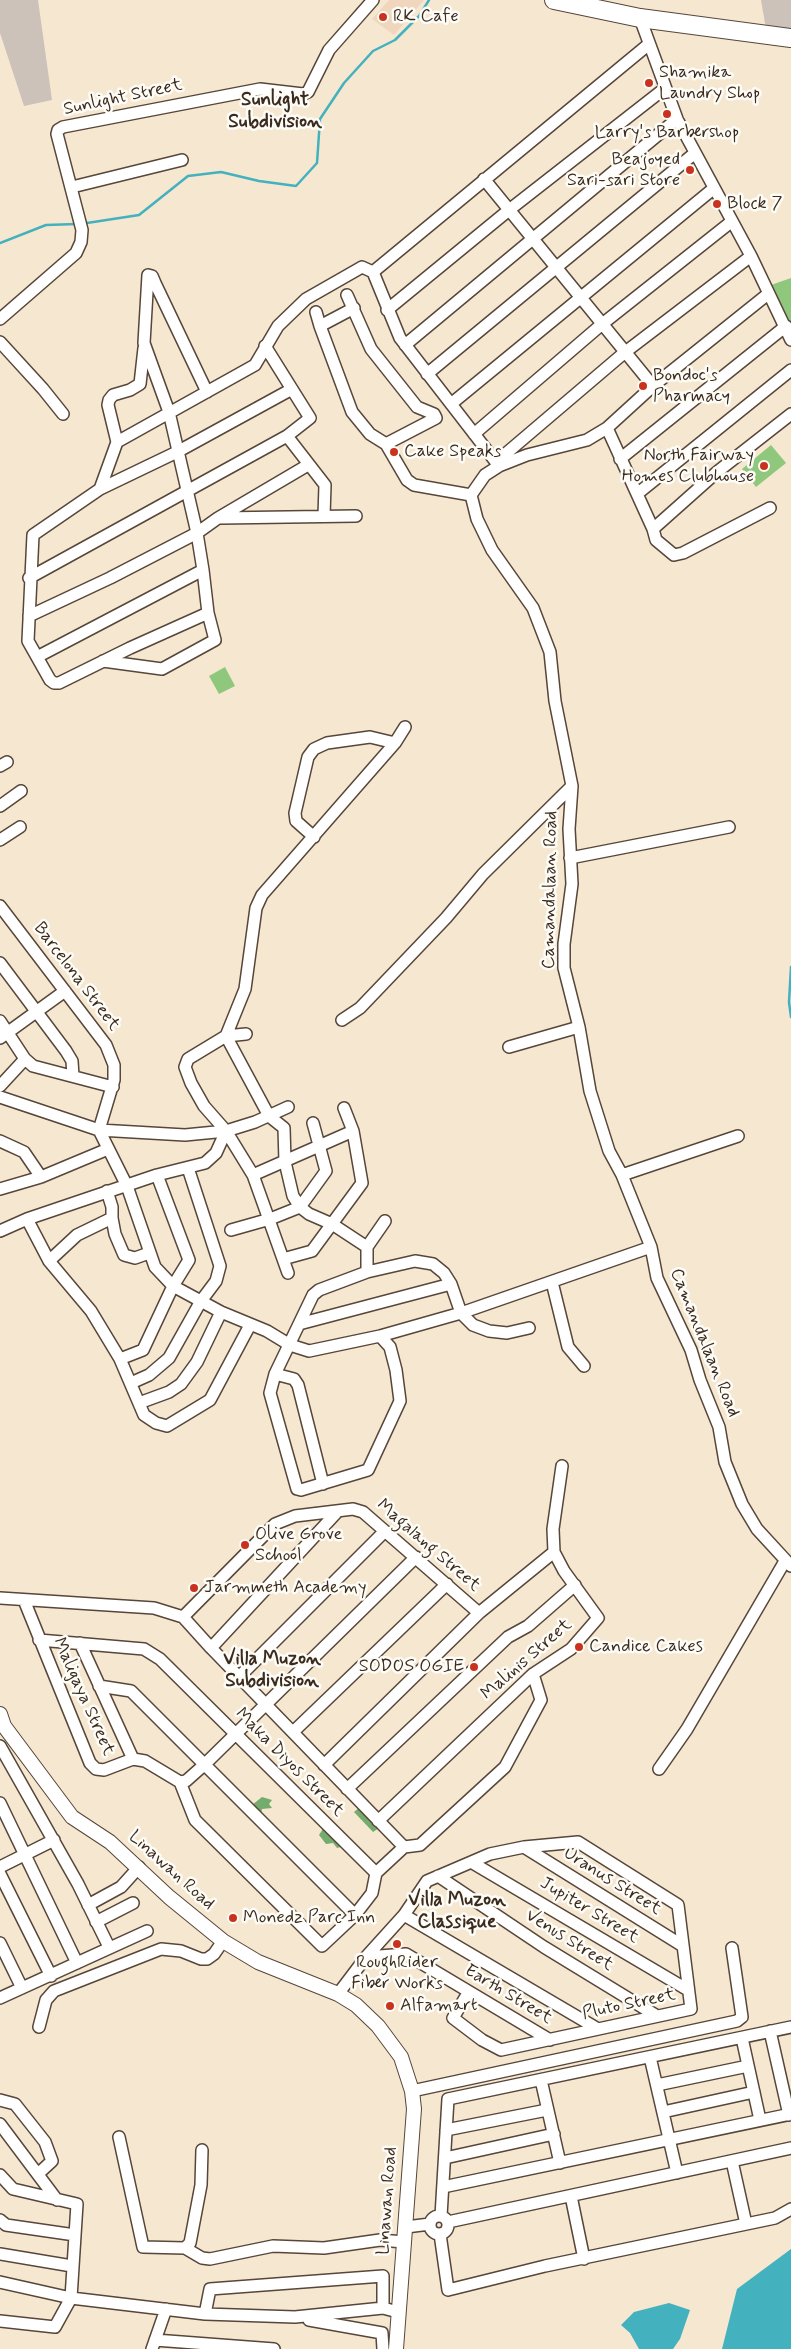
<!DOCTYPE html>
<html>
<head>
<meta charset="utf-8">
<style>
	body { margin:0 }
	canvas { display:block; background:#f5e7d0 }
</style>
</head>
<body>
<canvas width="791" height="2349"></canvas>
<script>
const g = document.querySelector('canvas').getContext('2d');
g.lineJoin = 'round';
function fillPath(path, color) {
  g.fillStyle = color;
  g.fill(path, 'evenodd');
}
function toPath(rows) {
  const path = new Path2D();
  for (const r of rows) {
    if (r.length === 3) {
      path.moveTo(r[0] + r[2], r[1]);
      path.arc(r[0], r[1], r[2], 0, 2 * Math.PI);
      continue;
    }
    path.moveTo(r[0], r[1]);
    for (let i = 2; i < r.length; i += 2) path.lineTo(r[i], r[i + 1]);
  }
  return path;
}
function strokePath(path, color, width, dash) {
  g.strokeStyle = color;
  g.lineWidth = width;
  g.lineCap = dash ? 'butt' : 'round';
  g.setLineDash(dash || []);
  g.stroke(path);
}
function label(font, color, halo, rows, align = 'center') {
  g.font = font + ' Mynerve,sans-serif';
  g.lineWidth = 5;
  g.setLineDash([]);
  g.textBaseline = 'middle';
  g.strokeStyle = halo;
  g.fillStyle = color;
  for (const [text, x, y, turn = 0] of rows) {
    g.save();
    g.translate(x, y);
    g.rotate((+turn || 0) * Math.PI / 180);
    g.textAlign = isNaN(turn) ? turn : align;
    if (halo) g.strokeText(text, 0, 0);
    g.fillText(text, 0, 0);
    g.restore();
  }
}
const built = toPath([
	[389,0,424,0,394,35,372,19]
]);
const industrial = toPath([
	[0,0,38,0,52,100,24,106,0,33],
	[761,0,791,0,791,33,766,29]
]);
const green = toPath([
	[791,278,791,324,771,285],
	[771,445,786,463,756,487,742,469],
	[225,667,235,686,219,694,209,676]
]);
const forest = toPath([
	[262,1797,272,1800,269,1804,272,1808,262,1809,260,1820,254,1814,251,1802,252,1805],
	[360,1807,379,1828,373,1832,354,1812],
	[328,1821,352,1844,337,1848,333,1843,326,1844,319,1835]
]);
const water = toPath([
	[791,2249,791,2349,722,2349,737,2289],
	[669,2303,690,2310,680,2339,673,2349,639,2349,630,2333,621,2325,634,2312]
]);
const stream = toPath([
	[87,223,139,215,188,176,221,172,259,181,296,186,317,163,320,119,344,83,373,51,395,40,419,16,429,0],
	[0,243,46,225,77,224],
	[791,967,789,1002,791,1017]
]);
const minor = toPath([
	[640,18,677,119,751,256,791,340],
	[484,179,653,386],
	[72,187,182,160],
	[373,272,649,44],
	[768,294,653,386,607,428,587,440,527,455,499,466,485,475,471,495,477,519,492,550,533,608,550,652,555,701,572,786,569,829,572,884,564,944,564,968,579,1027,590,1091,609,1151,622,1175,651,1247,657,1278,691,1350,700,1380,719,1427,725,1462,742,1504,757,1529,791,1566],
	[347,295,371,349,417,407,434,414,436,418,386,444],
	[387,310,509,210,664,89],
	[316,312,320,326,354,308],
	[0,319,76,253,81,242,82,230,57,134,58,130,63,127,260,89,303,94,308,92,329,50,373,0],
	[320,326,352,412,370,434,386,444,407,480,414,485,471,495],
	[0,342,43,389,63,414],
	[405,345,677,119],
	[427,374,695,153],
	[451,404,713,189],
	[607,428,653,529,656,540,674,555,683,553,770,508],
	[474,434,601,325,731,222],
	[287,436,325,485,324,516],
	[117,442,108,405,109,400,113,395,130,390,140,384,144,348],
	[620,459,786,326],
	[496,462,624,353,751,256],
	[100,489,117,442,255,365,278,326,306,299,362,267,373,272,400,338,499,466],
	[637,494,791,370],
	[220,518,356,516],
	[653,529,717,472,791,414],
	[203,570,197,533,169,412,144,343,148,275,152,276,155,283,207,392],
	[29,578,287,436,310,418,265,346],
	[208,613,130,648,59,683,54,683,50,680,28,641,33,535,100,489,177,452,292,389],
	[29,616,110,578,197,533,218,518,308,465],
	[37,657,203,570,208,613,215,640,162,669,103,661],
	[0,766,7,762],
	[0,806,21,791],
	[314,837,296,821,295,813,308,757,314,749,327,743,370,737,395,743],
	[0,840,20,827],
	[570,858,729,827],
	[0,906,106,1045,114,1065,114,1080,99,1130,127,1186,155,1267,173,1286,221,1312,267,1331,290,1345,309,1351,380,1336,461,1313,651,1247],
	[0,963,66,1051,72,1061,73,1076],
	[342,1020,360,1008,446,918,483,874,572,786],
	[0,1021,25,1059,33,1066,113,1087],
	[0,1038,65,991],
	[509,1047,579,1027],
	[0,1086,25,1059],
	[0,1097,99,1130,185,1135,226,1131,255,1122,288,1107],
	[226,1131,253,1175,288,1273],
	[0,1141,24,1152,41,1177],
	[253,1175,353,1131],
	[622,1175,738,1136],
	[0,1189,41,1177,108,1149],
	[112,1218,115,1234,124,1255,135,1258,149,1253],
	[27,1219,49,1261,91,1311,120,1359,144,1415,156,1423,167,1426,210,1400,250,1325],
	[231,1230,270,1219,300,1207,326,1171,313,1123],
	[0,1231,27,1219,157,1175,205,1163,216,1153,226,1131,204,1106,191,1083,185,1067,188,1059,226,1036,246,1034],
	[367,1247,385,1221],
	[283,1259,312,1251,362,1183,353,1131,344,1108],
	[49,1261,77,1235,112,1218,112,1207,107,1191],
	[367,1272,367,1247,332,1224,309,1214,300,1207,293,1196,285,1162,284,1128,269,1116,226,1036,245,989,256,908,262,895,395,743,405,727],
	[552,1282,568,1347,584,1366],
	[299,1324,451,1284],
	[380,1336,390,1347,396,1370,400,1401,368,1470,301,1490,297,1489,270,1393,275,1374,313,1295,319,1290,367,1272,415,1261,433,1264,444,1273,451,1284,461,1313,473,1325,489,1331,507,1333,529,1328],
	[120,1359,143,1350,173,1286,189,1260,157,1175],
	[275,1374,294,1379,298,1385,323,1484],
	[131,1383,149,1375,169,1358,201,1301,216,1281,220,1266,188,1168],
	[139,1403,169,1392,181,1384,197,1362,221,1312],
	[0,1598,154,1608,183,1617,211,1648,404,1847],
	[24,1600,90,1763,96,1769,104,1770,133,1759,145,1761,180,1782,195,1820,322,1946,355,1915,372,1893,376,1873,404,1847,420,1845,505,1767,541,1700,533,1674],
	[183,1617,275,1524,295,1516,353,1509,363,1512,479,1613],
	[39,1640,144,1649,160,1659,376,1873],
	[80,1643,133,1759],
	[211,1648,338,1511],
	[239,1677,385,1531],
	[99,1686,131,1691,355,1915],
	[293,1732,447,1584],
	[0,1746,78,1884,109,1947],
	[324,1765,479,1613,554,1552],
	[659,1769,687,1729,785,1561],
	[180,1782,186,1781,204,1765,416,1557],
	[347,1789,508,1637,528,1626,575,1585],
	[0,1803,77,1963],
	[378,1821,533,1674,571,1649,598,1618,564,1571,554,1552,553,1529,562,1466],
	[524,1847,683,1946],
	[471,1862,688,1990],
	[0,1867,54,1840],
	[0,1874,51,1976],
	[438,1876,544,1947,657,2016],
	[88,1905,121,1887,139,1867],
	[404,1915,598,2029],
	[96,1922,133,1903],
	[0,1943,22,1988],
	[366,1957,406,1954,550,2040],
	[338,1994,366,1957,404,1915,427,1881,490,1854,524,1847,578,1842,678,1905,691,2009,501,2050,482,2040,453,2018,468,1993],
	[0,1998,147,1931],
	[39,2027,46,2000,54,1991,161,1949,181,1951,201,1959,207,1959,214,1954,223,1941],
	[770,2031,789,2115],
	[742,2038,760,2120],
	[650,2057,677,2173],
	[541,2080,560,2163],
	[657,2085,748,2066],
	[412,2091,737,2021,742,2017,732,1948],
	[0,2100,15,2104,45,2142,52,2161,39,2173],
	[663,2112,754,2092],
	[0,2124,57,2200],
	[446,2130,547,2110],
	[119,2137,143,2247,185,2248,190,2243,201,2185,202,2150],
	[445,2158,554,2134],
	[732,2161,746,2224],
	[0,2175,13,2189,77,2204,71,2298,55,2327,0,2321],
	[443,2187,791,2114],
	[571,2196,584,2259],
	[441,2216,448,2099,791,2027],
	[439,2225,9],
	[0,2220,6,2225,75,2235],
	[448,2222,791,2148],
	[406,2227,430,2224],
	[440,2234,448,2290,545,2266,775,2218,791,2209],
	[185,2248,202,2258,210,2259,273,2246,324,2248,380,2240,404,2242],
	[0,2254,72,2266],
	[0,2282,71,2298,205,2314,295,2317,383,2308,398,2312],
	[205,2314,210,2289,383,2276,383,2308],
	[309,2320,382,2333,383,2349],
	[155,2340,274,2349],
	[152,2349,166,2309]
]);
const tertiary = toPath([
	[0,1714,4,1726,72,1817,110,1842,169,1897,223,1941,258,1962,338,1994,356,2005,378,2026,401,2057,412,2091,414,2109,396,2349]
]);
const primary = toPath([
	[554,0,640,18,791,38]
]);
const markers = [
	[383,17,5,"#c8321e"],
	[649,83,5,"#c8321e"],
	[667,114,5,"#c8321e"],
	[690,170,5,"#c8321e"],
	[717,204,5,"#c8321e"],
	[643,386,5,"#c8321e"],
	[394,452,5,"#c8321e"],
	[764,466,5,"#c8321e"],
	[245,1545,5,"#c8321e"],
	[194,1588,5,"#c8321e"],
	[579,1647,5,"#c8321e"],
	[474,1667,5,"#c8321e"],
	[233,1918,5,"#c8321e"],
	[397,1944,5,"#c8321e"],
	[390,2006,5,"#c8321e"]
];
const poiNames = [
	["RK Cafe",393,17],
	["Shamika",659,73],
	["Laundry Shop",659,94],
	["Larry's Barbershop",667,133,"center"],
	["Beajoyed",680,160,"right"],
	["Sari-sari Store",680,181,"right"],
	["Block 7",727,204],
	["Bondoc's",653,376],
	["Pharmacy",653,397],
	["Cake Speaks",404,452],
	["North Fairway",754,456,"right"],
	["Homes Clubhouse",754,477,"right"],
	["Olive Grove",255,1535],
	["School",255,1556],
	["Jarmmeth Academy",204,1588],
	["Candice Cakes",589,1647],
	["SODOS OGIE",464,1667,"right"],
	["Monedz Parc Inn",243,1918],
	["RoughRider",397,1963,"center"],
	["Fiber Works",397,1984,"center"],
	["Alfamart",400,2006]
];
const streetNames = [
	["Sunlight Street",123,98,-12],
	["Camandalaan Road",551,890,-89],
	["Barcelona Street",76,977,53],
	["Camandalaan Road",704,1343,68],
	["Magalang Street",428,1546,41],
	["Malinis Street",527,1660,-41],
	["Maligaya Street",83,1697,66],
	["Maka Diyos Street",289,1763,45],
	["Linawan Road",171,1871,42],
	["Uranus Street",612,1882,32],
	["Jupiter Street",589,1911,31],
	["Venus Street",569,1941,32],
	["Earth Street",508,1995,31],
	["Pluto Street",629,2005,-12],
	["Linawan Road",388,2201,-86]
];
const neighbourhoodNames = [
	["Sunlight",275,101],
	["Subdivision",275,123],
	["Villa Muzon",272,1660],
	["Subdivision",272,1682],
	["Villa Muzon",457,1901],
	["Classique",457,1923]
];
fillPath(built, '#efd6bc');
fillPath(industrial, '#cdc2b9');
fillPath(green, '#8fc87c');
fillPath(forest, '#73ac6c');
fillPath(water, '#43b1be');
strokePath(stream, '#43b1be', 2.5);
strokePath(minor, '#574639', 14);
strokePath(tertiary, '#574639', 16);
strokePath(primary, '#574639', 20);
strokePath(minor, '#fff', 11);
strokePath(tertiary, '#fff', 14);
strokePath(primary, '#fff', 18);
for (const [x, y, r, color] of markers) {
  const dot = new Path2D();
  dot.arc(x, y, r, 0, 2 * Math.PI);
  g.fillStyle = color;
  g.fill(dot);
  strokePath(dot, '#fdfcf7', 2);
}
label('18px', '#3b2a1e', '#fdfcf7', poiNames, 'left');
label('18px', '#3b2a1e', '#fdfcf7', streetNames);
label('bold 19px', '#3b2a1e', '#fdfcf7', neighbourhoodNames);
</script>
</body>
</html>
